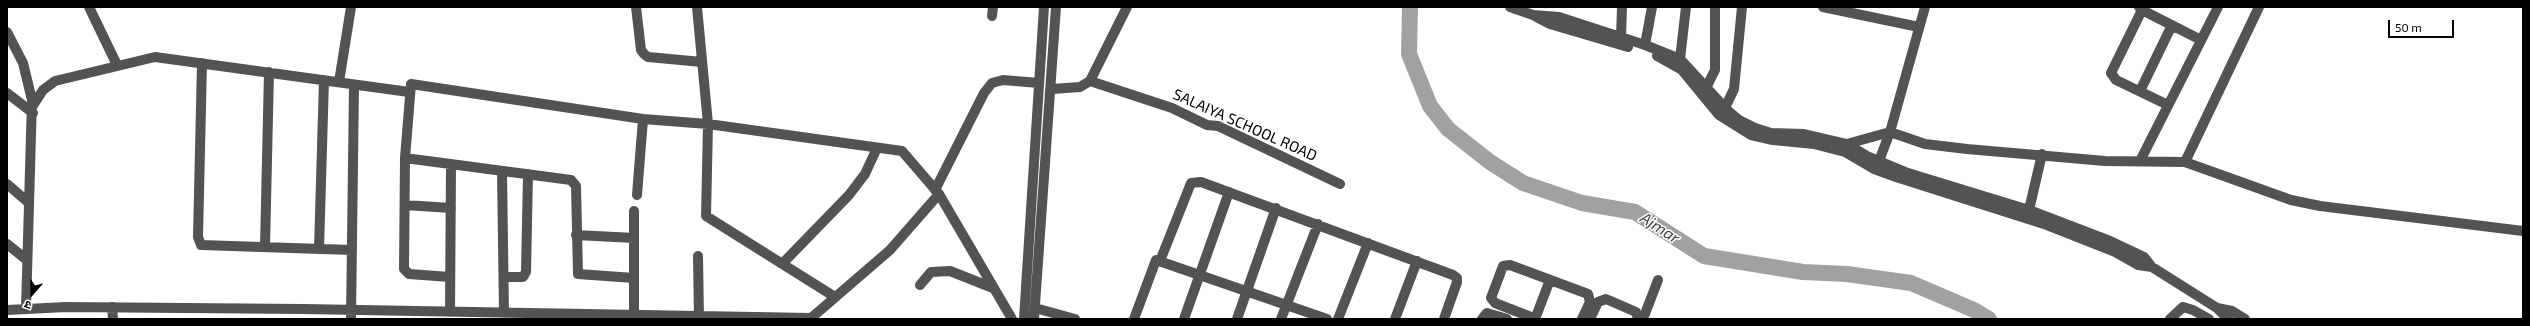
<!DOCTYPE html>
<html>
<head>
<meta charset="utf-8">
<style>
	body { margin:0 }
	#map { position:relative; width:2530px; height:326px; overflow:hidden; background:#fff; font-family:"Exo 2","Noto Sans Devanagari",sans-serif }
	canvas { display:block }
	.frame { position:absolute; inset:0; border:8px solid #000; pointer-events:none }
	.north { position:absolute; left:12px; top:274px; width:40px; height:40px; -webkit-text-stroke:3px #fff; paint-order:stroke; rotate:200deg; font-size:11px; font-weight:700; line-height:16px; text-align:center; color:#000 }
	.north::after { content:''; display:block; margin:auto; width:14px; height:18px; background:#000; clip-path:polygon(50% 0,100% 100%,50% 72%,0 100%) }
	.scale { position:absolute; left:2388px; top:20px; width:66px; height:18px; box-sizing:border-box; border:2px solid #000; border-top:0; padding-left:5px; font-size:12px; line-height:14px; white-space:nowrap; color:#000; -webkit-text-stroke:3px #fff; paint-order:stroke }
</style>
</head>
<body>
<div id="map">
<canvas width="2530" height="326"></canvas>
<div class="frame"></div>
<div class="north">उ</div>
<div class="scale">50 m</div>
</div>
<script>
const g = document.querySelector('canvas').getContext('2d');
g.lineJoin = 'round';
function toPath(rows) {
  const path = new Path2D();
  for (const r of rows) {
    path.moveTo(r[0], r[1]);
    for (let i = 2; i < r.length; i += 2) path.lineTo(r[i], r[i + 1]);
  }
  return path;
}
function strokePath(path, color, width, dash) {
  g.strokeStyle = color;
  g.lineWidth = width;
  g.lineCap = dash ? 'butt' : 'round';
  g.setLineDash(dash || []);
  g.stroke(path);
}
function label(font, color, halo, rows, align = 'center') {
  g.font = font + ' "Exo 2",sans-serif';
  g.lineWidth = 3;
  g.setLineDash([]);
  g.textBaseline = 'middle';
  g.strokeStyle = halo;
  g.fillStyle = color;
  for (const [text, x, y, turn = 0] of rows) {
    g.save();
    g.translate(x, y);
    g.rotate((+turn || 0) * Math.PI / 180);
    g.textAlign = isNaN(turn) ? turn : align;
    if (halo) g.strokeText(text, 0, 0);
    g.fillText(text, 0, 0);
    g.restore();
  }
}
const river = toPath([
	[1410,7,1409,54,1430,106,1448,129,1490,162,1523,183,1582,203,1635,212,1704,256,1803,272,1847,274,1911,283,1974,310,1989,319]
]);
const minor = toPath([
	[89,7,117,65],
	[636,7,641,50,644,54,648,57,702,62],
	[697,7,708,124,706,216,835,297],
	[1510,7,1533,15,1550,24,1628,47],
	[1823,7,1919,27],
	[2139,7,2142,10,2111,73,2116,80,2168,105],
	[2142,10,2201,40],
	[1533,15,1559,17,1645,45,1680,59,1726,109,1739,120,1755,128,1771,133,1804,134,1847,144,1867,156,1908,173,2029,210,2110,241,2144,257,2152,267,2217,308,2228,319],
	[992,16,993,7],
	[7,32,23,63,32,100,26,309],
	[1621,38,1622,7],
	[1645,45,1652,7],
	[1657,56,1682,70,1719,115,1751,135,1773,140,1814,144,1845,152,1874,169,1896,177,2047,225,2113,251,2138,265,2152,267],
	[1680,59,1686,7],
	[202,63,198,237,201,245,352,250],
	[1090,81,1172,108,1207,125,1218,126,1340,184],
	[339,82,351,7],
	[1706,88,1715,70,1715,7],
	[1052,89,1080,87,1090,81,1127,7],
	[2140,91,2172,25],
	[7,93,33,113],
	[32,107,43,90,55,81,155,57,409,92],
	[1723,112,1734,89,1742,7],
	[1846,147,1847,144,1890,132,1925,144,1967,149,2105,161,2185,162,2291,200,2320,206,2523,231],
	[405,158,571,180,576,186,578,274,634,278],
	[1879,161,1890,132,1925,7],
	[2140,161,2218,7],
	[2185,162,2259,7],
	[502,171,504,313],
	[7,184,29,203],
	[935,190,984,93,992,83,1003,80,1039,83],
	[637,195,643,119],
	[405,205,451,208],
	[2029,210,2042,154],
	[576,235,634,238],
	[7,244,27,260],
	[265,247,269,72],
	[319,249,324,80],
	[698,256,699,319],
	[1160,261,1191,183,1201,182,1453,275,1457,278,1457,282,1444,319],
	[782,264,849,195,865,174,877,148],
	[450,277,409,274,404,269,405,158,411,84,643,119,708,124,902,151,939,194,1012,319],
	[504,277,523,277,526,272,528,174],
	[920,285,931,272,950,271,993,288],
	[112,307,113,319],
	[1035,308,1075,319],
	[2217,308,2232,311,2245,319],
	[7,310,66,307,303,309,811,318],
	[450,312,451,164],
	[634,315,634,211],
	[1591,317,1598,302,1606,299,1636,312,1638,319],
	[351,319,354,85],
	[810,319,890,250,939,194],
	[1024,319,1044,7],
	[1034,319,1056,7],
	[1134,319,1156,260,1327,319],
	[1184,319,1229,192],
	[1237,319,1276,208],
	[1281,319,1318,224],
	[1338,319,1368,243],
	[1395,319,1417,261],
	[1482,319,1487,313,1507,319],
	[1535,319,1550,280],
	[1536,319,1495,303,1491,298,1503,266,1510,265,1588,294,1590,302,1582,319],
	[1643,319,1658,280],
	[2170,319,2183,307,2193,310,2209,319]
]);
const streetNames = [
	["SALAIYA SCHOOL ROAD",1245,125,24]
];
const waterNames = [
	["Ajmar",1660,228,33]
];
strokePath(river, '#a1a1a1', 16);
strokePath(minor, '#535353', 10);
label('15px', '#000', '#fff', streetNames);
label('italic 16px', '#424242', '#fff', waterNames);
</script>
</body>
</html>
